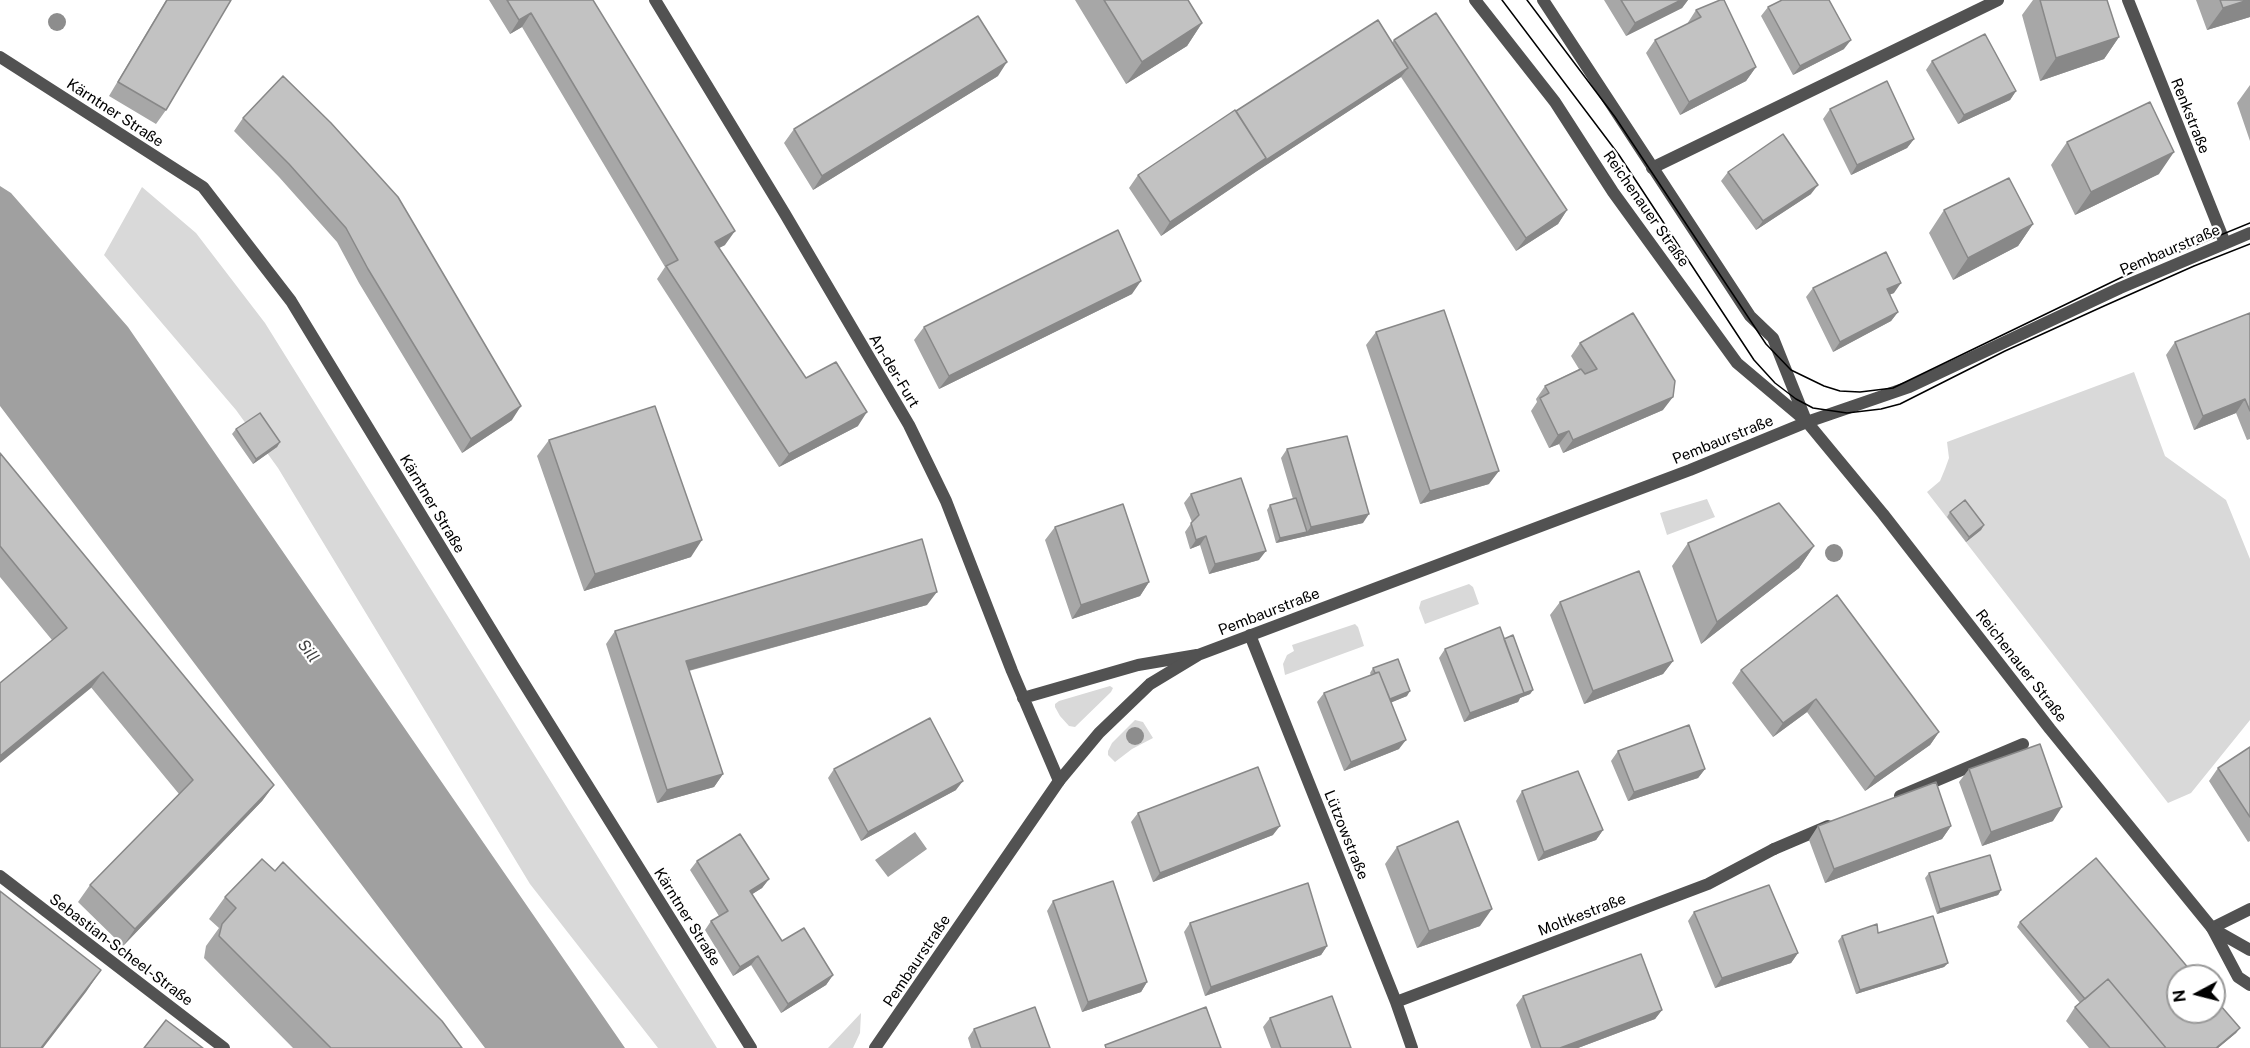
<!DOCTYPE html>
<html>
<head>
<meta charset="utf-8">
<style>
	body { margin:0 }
	#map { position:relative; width:2250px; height:1048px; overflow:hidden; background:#fff; font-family:"Public Sans",sans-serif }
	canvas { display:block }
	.north { position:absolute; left:2166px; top:964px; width:60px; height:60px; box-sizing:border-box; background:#fff; border:2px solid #999; border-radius:50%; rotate:263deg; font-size:16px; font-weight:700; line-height:24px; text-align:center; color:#000 }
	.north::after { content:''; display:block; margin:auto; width:21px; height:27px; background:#000; clip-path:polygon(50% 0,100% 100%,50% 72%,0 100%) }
</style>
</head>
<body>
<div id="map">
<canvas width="2250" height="1048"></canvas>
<div class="north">N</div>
</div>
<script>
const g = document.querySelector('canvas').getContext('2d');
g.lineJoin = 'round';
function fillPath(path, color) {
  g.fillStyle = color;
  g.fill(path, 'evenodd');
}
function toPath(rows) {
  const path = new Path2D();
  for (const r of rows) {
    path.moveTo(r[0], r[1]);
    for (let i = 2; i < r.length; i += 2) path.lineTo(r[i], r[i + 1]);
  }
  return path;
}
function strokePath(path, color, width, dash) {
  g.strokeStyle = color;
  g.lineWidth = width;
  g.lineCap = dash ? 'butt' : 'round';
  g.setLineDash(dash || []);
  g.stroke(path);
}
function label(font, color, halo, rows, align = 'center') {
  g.font = font + ' "Public Sans",sans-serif';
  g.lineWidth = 4.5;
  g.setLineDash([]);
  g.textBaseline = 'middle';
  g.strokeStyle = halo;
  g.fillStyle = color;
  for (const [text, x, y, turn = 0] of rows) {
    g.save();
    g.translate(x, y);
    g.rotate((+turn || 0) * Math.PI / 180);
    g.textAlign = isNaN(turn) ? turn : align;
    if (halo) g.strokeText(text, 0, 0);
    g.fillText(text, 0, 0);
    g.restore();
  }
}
const green = toPath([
	[142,187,196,233,265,323,717,1048,658,1048,530,884,278,468,236,410,104,255],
	[2134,372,2165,456,2226,500,2250,559,2250,720,2191,793,2168,803,1927,492,1940,481,1945,469,1949,458,1947,442],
	[1707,499,1715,517,1667,535,1660,513],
	[1469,584,1473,587,1479,604,1425,624,1419,608,1421,601],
	[1355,624,1358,627,1364,646,1285,675,1283,664,1287,655,1294,651,1292,645],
	[1110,686,1113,688,1111,692,1075,727,1069,726,1060,716,1055,707,1055,704,1059,701],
	[1135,720,1143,722,1153,738,1132,749,1115,762,1108,755,1108,751,1112,743],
	[861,1013,860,1033,853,1048,828,1048]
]);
const water = toPath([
	[0,186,11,193,128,327,625,1048,485,1048,0,406],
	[915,832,927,849,888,877,875,860]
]);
const service = toPath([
	[1652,168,1998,0],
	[1900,796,2023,744],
	[1774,849,1828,826]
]);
const minor = toPath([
	[655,0,785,214,909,425,946,501,1012,671,1059,781],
	[2128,0,2225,243],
	[0,57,203,187,291,301,512,664,751,1048],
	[1250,635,1396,1002,1412,1048],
	[1023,698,1138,665,1197,655],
	[0,876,224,1048],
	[2212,928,2250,909],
	[1396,1002,1708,884,1774,849]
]);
const tertiary = toPath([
	[1475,0,1555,102,1613,192,1737,363,1807,422,1883,514,2050,729,2212,928,2238,977,2250,985],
	[1543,0,1750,316,1773,338,1805,418],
	[2213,929,2250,950],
	[875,1048,1059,781,1099,733,1150,684,1198,655,1690,470,1807,422,1909,387,2120,288,2250,233]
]);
const tram = toPath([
	[1502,0,1619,155,1754,360,1775,383,1796,399,1813,408,1847,413,1881,409,1900,404,2005,351,2104,306,2194,266,2250,244],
	[1527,0,1615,117,1766,344,1791,370,1824,386,1840,391,1860,392,1893,388,2145,266,2250,223]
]);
const trees = [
	[57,22],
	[1834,553],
	[1135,736]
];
const wall = toPath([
	[166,0,231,0,166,110,156,124,109,96],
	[489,0,593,0,725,245,719,248,806,378,858,426,779,467,657,279,665,267,522,27,510,34],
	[1075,0,1188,0,1202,23,1187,46,1126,84],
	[1604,0,1688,0,1682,8,1626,36],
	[2033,0,2107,0,2119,37,2104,59,2040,81,2022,15],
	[2196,0,2250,0,2250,17,2207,30],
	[1768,7,1844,49,1793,75,1761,16],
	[1696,10,1756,67,1746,81,1680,115,1646,53,1655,40,1687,24],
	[1394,40,1567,210,1558,224,1516,251,1401,77,1257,171,1161,236,1129,188,1138,175,1236,111,1392,43],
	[1932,61,2016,91,2010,100,1958,124,1926,70],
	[283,76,512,420,462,453,359,283,337,242,279,177,234,131,243,118],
	[998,76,813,190,784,143,794,129],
	[2250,85,2250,141,2237,103],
	[1830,109,1914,139,1907,148,1851,175,1823,119],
	[2067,142,2159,174,2075,215,2051,165],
	[1728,172,1811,194,1756,230,1721,181],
	[1944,210,2033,224,2018,246,1953,280,1929,233],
	[1813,288,1894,293,1889,295,1898,312,1891,321,1833,352,1806,297],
	[1132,294,939,389,914,340,924,327],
	[2250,313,2250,439,2247,440,2236,413,2194,430,2166,355,2175,342],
	[1376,332,1489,484,1420,504,1366,345],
	[1580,343,1663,410,1563,453,1559,444,1549,448,1531,411,1537,402,1536,399,1545,386,1579,369,1571,356],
	[236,429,280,442,277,447,253,464,232,434],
	[549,440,691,557,584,591,537,456],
	[1287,449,1363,523,1276,543,1267,510,1270,505,1293,499,1281,458],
	[0,453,274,785,262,801,123,946,78,902,90,885,179,794,0,577],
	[1191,494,1259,560,1209,574,1200,545,1190,549,1185,532,1192,522,1184,503],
	[1950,512,1984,525,1981,530,1966,542,1947,517],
	[1055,527,1149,582,1140,596,1072,619,1045,540],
	[1688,543,1814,546,1799,568,1701,644,1672,566],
	[1560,602,1673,661,1663,674,1584,704,1550,615],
	[927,605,689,671,723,774,714,787,657,803,606,644,615,631],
	[1504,639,1533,690,1530,694,1520,698,1518,702,1464,722,1439,658,1445,649],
	[1373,668,1407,696,1391,702,1399,749,1344,771,1317,702,1324,693,1371,675,1370,673],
	[1741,670,1939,732,1930,745,1865,791,1807,712,1773,737,1732,683],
	[2250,747,2250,841,2248,842,2209,781,2218,768],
	[1618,751,1705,769,1698,778,1628,801,1611,761],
	[834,769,956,790,861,841,828,778],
	[1969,769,2053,821,1982,846,1959,782],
	[1522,791,1603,830,1596,840,1538,861,1516,801],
	[1138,813,1273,835,1153,882,1131,822],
	[1818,826,1951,826,1942,839,1825,883,1809,840],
	[1397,847,1480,926,1417,948,1385,864],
	[697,861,769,879,762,888,752,894,782,941,833,975,826,985,781,1013,751,965,733,976,705,930,711,921,719,916,690,870],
	[1929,873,2001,890,1998,895,1937,914,1925,878],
	[225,897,462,1048,293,1048,204,958,206,946,219,928,209,919],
	[1053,901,1147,982,1141,992,1082,1012,1047,911],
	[1694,912,1798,953,1791,963,1715,988,1688,921],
	[2020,922,2240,1028,2236,1033,2218,1048,2089,1048,2066,1021,2075,1007,2080,1003,2017,927],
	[1190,923,1327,946,1321,955,1205,996,1184,932],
	[1878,933,1948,963,1944,967,1856,994,1838,941,1842,936],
	[1523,996,1662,1010,1655,1019,1578,1048,1531,1048,1516,1005],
	[1270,1018,1351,1048,1271,1048,1263,1027],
	[974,1029,1050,1048,971,1048,968,1038]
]);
const shadedWall = toPath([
	[1681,0,1688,0,1682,8,1626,36,1635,23],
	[2248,0,2250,0,2250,17,2207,30,2223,8],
	[531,13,522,27,510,34,519,20],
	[1202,23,1187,46,1126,84,1142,62],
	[2119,37,2104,59,2040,81,2056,58],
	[1851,40,1844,49,1793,75,1800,66],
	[1007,62,998,76,813,190,822,176],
	[1756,67,1746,81,1680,115,1689,102],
	[1408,68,1401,77,1257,171,1161,236,1170,222,1266,158],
	[2016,91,2010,100,1958,124,1964,115],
	[1914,139,1907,148,1851,175,1857,165],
	[2174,152,2159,174,2075,215,2091,192],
	[1818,185,1811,194,1756,230,1763,221],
	[1567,210,1558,224,1516,251,1526,238],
	[2033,224,2018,246,1953,280,1968,258],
	[735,231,725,245,705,255,715,242],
	[1141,281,1132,294,939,389,949,376],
	[1901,283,1894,293,1880,298,1887,289],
	[1898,312,1891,321,1833,352,1840,342],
	[1673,397,1663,410,1563,453,1573,440],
	[2245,399,2236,413,2194,430,2203,416],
	[521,406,512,420,462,453,471,439],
	[867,412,858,426,779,467,789,454],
	[1569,431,1559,444,1549,448,1558,435],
	[280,442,277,447,253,464,256,459],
	[1499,471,1489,484,1420,504,1430,491],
	[1369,514,1363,523,1276,543,1280,538,1307,532,1311,527],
	[1984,525,1981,530,1966,542,1969,537],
	[1206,536,1200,545,1190,549,1196,540],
	[702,540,691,557,584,591,595,574],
	[1814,546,1799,568,1701,644,1717,622],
	[1266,551,1259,560,1209,574,1215,564],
	[1149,582,1140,596,1072,619,1081,605],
	[937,592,927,605,676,674,686,661],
	[1673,661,1663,674,1584,704,1593,691],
	[103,672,91,688,0,763,0,756],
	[1533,690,1530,694,1520,698,1518,702,1464,722,1470,713],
	[1410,691,1407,696,1383,706,1386,701],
	[1816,699,1807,712,1773,737,1783,723],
	[1939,732,1930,745,1865,791,1875,777],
	[1406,740,1399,749,1344,771,1351,762],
	[1705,769,1698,778,1628,801,1634,792],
	[723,774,714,787,657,803,667,790],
	[963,781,956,790,861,841,868,832],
	[274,785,262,801,123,946,135,929],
	[2062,807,2053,821,1982,846,1991,832],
	[1280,826,1273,835,1153,882,1160,873],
	[1951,826,1942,839,1825,883,1834,869],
	[1603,830,1596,840,1538,861,1544,852],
	[769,879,762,888,743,900,750,891],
	[2001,890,1998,895,1937,914,1940,909],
	[1492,909,1480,926,1417,948,1429,931],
	[1327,946,1321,955,1205,996,1211,987],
	[1798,953,1791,963,1715,988,1722,978],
	[758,956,751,965,733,976,740,967],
	[1948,963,1944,967,1856,994,1860,990],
	[101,970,86,992,43,1048,41,1048],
	[833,975,826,985,781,1013,788,1004],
	[1147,982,1141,992,1082,1012,1088,1002],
	[1662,1010,1655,1019,1578,1048,1560,1048],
	[2240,1028,2236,1033,2218,1048,2216,1048]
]);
const building = toPath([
	[167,0,231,0,166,110,118,82,167,0],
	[507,0,593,0,735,231,715,242,806,378,836,362,867,412,789,454,666,266,678,260,531,13,519,20,507,0],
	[1104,0,1188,0,1202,23,1142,62,1104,0],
	[1621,0,1681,0,1635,23,1621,0],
	[1720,0,1724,0,1756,67,1689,102,1655,40,1701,17,1696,10,1720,0],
	[1782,0,1829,0,1851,40,1800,66,1768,7,1782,0],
	[2040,0,2107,0,2119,37,2056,58,2040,0],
	[2220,0,2248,0,2223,8,2220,0],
	[1436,13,1567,210,1526,238,1394,40,1436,13],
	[978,16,1007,62,822,176,794,129,978,16],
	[1378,20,1408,68,1263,162,1266,158,1236,111,1378,20],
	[1985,34,2016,91,1964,115,1932,61,1985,34],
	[283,76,331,123,398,197,521,406,471,439,368,269,346,228,289,164,243,118,283,76],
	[1887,81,1914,139,1857,165,1830,109,1887,81],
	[2150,102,2174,152,2091,192,2067,142,2150,102],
	[1235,110,1266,158,1170,222,1138,175,1235,110],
	[1783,134,1818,185,1763,221,1728,172,1783,134],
	[2009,178,2033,224,1968,258,1944,210,2009,178],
	[1118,230,1141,281,949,376,924,327,1118,230],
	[1886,252,1901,283,1887,289,1898,312,1840,342,1813,288,1886,252],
	[1444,310,1499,471,1430,491,1376,332,1444,310],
	[1633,313,1675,381,1673,397,1573,440,1569,431,1558,435,1540,398,1549,393,1545,386,1581,369,1585,374,1597,369,1580,343,1633,313],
	[2250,313,2250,411,2245,399,2203,416,2175,342,2250,313],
	[655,406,702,540,595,574,549,440,655,406],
	[260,413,280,442,256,459,236,429,260,413],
	[1347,436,1369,514,1311,527,1287,449,1347,436],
	[0,453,274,785,135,929,90,885,193,780,103,672,0,756,0,683,67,628,0,546,0,453],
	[1241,478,1266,551,1215,564,1206,536,1196,540,1191,523,1199,515,1191,494,1241,478],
	[1296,498,1307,532,1280,538,1270,505,1296,498],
	[1965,500,1984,525,1969,537,1950,512,1965,500],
	[1779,503,1814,546,1717,622,1688,543,1779,503],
	[1123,504,1149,582,1081,605,1055,527,1123,504],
	[922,539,937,592,686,661,723,774,667,790,615,631,922,539],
	[1639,571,1673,661,1593,691,1560,602,1639,571],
	[1837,595,1939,732,1875,777,1816,699,1783,723,1741,670,1837,595],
	[1500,627,1524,693,1470,713,1445,649,1500,627],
	[1513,635,1533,690,1524,693,1504,639,1513,635],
	[1398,659,1410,691,1390,699,1379,672,1375,673,1373,668,1398,659],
	[1379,672,1406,740,1351,762,1324,693,1379,672],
	[930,718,963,781,868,832,834,769,930,718],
	[1689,725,1705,769,1634,792,1618,751,1689,725],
	[2040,744,2062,807,1991,832,1969,769,2040,744],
	[2250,747,2250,817,2218,768,2250,747],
	[1258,767,1280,826,1160,873,1138,813,1258,767],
	[1578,771,1603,830,1544,852,1522,791,1578,771],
	[1936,782,1951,826,1834,869,1818,826,1936,782],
	[1458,821,1492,909,1429,931,1397,847,1458,821],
	[740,834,769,879,750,891,782,941,804,928,833,975,788,1004,758,956,740,967,711,921,728,911,697,861,740,834],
	[1990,855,2001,890,1940,909,1929,873,1990,855],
	[2096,858,2195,976,2178,976,2178,1012,2214,1012,2214,998,2240,1028,2216,1048,2166,1048,2108,979,2085,999,2020,922,2096,858],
	[262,859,275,871,283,862,442,1021,462,1048,331,1048,219,936,222,924,236,908,225,897,262,859],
	[1113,881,1147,982,1088,1002,1053,901,1113,881],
	[1308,883,1327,946,1211,987,1190,923,1308,883],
	[1769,885,1798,953,1722,978,1694,912,1769,885],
	[0,891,101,970,41,1048,0,1048,0,891],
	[1933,916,1948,963,1860,990,1842,936,1877,924,1878,933,1933,916],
	[1641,954,1662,1010,1560,1048,1541,1048,1523,996,1641,954],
	[2108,979,2166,1048,2110,1048,2075,1007,2108,979],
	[1332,996,1351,1048,1281,1048,1270,1018,1332,996],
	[1035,1007,1050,1048,981,1048,974,1029,1035,1007],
	[1206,1007,1221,1048,1106,1048,1105,1045,1206,1007],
	[166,1020,203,1048,144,1048,166,1020]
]);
const streetNames = [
	["Kärntner Straße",115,113,33],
	["Renkstraße",2190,116,68],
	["Reichenauer Straße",1646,209,55],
	["Pembaurstraße",2170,250,-23],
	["An-der-Furt",894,371,59],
	["Pembaurstraße",1723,440,-22],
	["Kärntner Straße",432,504,59],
	["Pembaurstraße",1269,612,-21],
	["Reichenauer Straße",2021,666,52],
	["Lützowstraße",1346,835,68],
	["Moltkestraße",1582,915,-21],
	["Kärntner Straße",687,917,58],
	["Sebastian-Scheel-Straße",121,950,37],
	["Pembaurstraße",917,961,-56]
];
const waterNames = [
	["Sill",308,651,53]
];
fillPath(green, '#d9d9d9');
fillPath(water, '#a0a0a0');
strokePath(service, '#525252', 12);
strokePath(minor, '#525252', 12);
strokePath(tertiary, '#525252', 12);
strokePath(tram, '#000', 1.5);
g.fillStyle = '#8d8d8d';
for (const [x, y] of trees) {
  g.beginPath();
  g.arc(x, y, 9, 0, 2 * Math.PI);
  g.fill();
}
fillPath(wall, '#a7a7a7');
fillPath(shadedWall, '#888');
fillPath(building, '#c2c2c2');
strokePath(building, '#888', 1.5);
label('15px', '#000', '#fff', streetNames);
label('italic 16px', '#414141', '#fff', waterNames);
</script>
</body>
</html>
